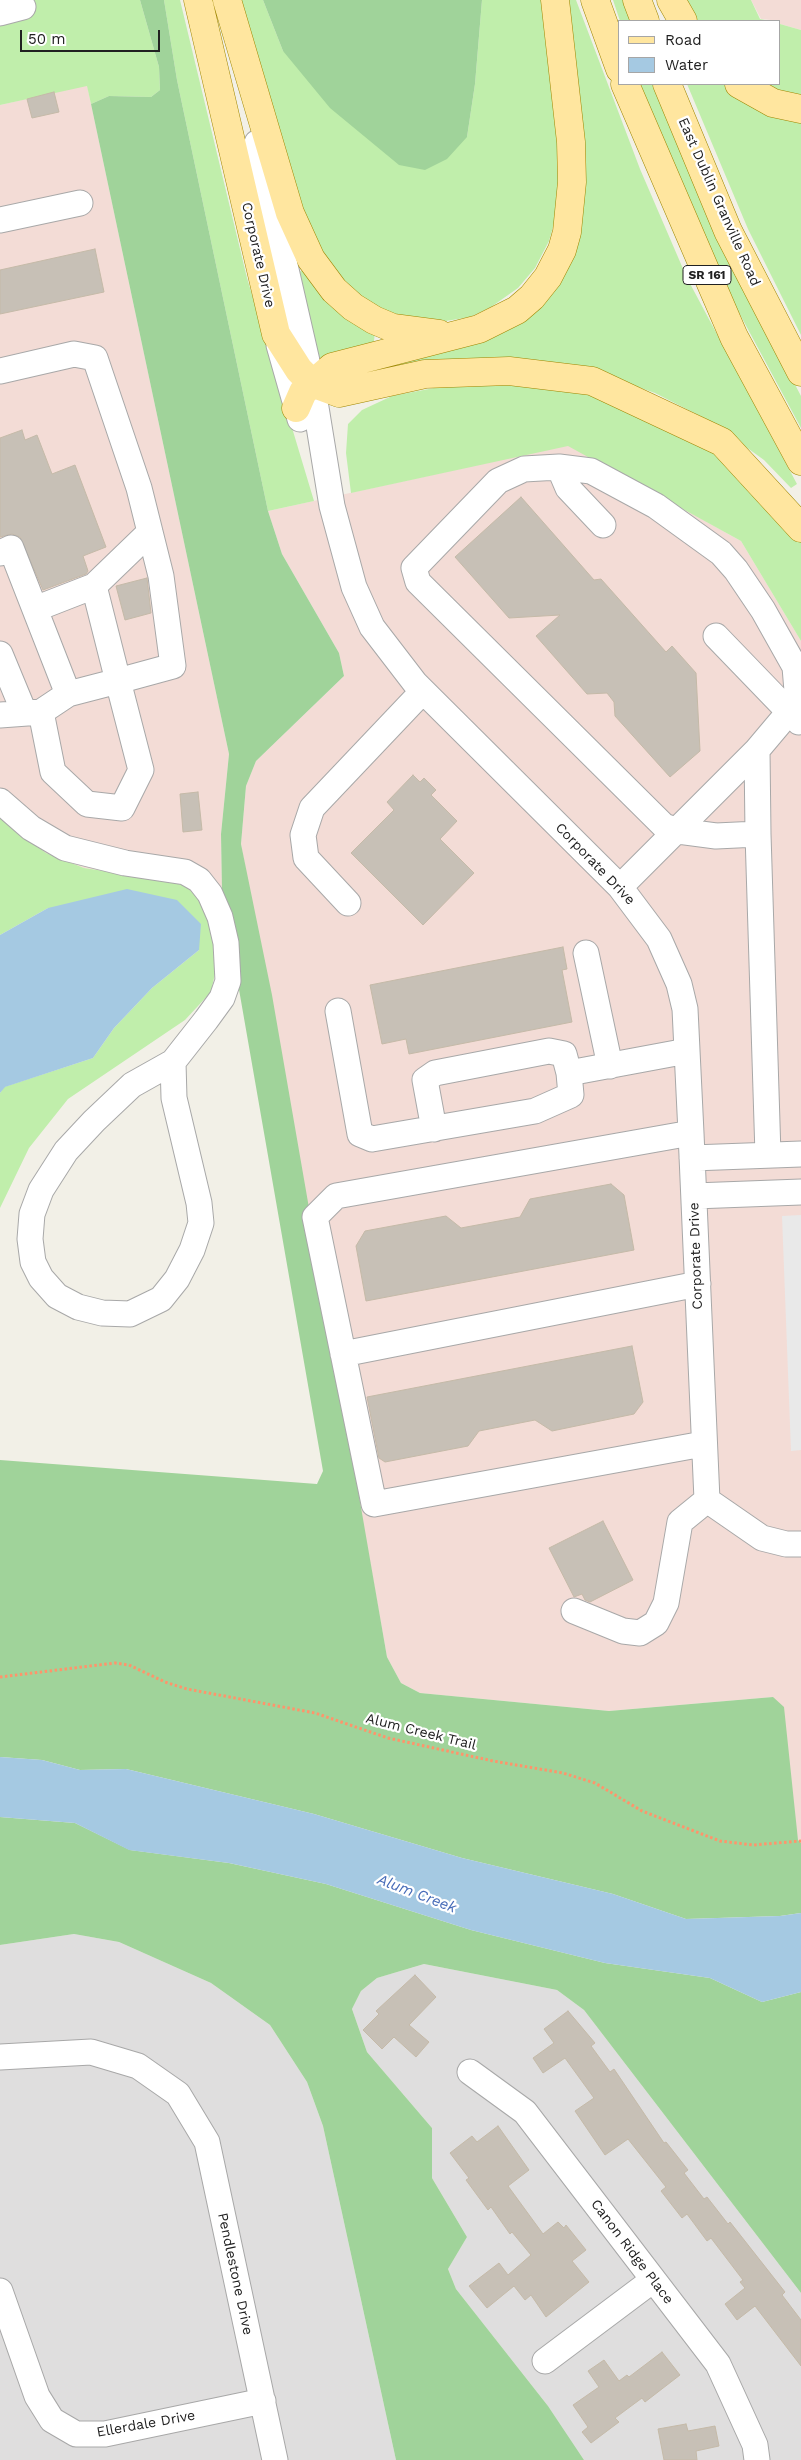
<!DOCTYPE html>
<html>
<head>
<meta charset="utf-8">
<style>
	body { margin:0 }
	#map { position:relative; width:801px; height:2460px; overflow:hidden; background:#f2f0e7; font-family:"Work Sans",sans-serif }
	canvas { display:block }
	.legend { position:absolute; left:618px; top:20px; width:162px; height:65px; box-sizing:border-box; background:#fff; border:1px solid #a6a6a6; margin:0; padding:6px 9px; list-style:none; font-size:15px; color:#212121 }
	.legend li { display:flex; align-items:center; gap:10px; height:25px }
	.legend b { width:25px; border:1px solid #a6a6a6 }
	.scale { position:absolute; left:20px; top:30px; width:140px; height:22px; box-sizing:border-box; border:2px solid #212121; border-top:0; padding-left:6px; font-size:15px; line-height:18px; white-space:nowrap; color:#212121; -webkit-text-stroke:4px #fff; paint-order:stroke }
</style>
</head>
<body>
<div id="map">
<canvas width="801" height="2460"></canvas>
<ul class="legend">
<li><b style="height:6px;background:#ffe69f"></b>Road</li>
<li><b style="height:14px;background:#a5c9e2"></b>Water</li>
</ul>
<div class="scale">50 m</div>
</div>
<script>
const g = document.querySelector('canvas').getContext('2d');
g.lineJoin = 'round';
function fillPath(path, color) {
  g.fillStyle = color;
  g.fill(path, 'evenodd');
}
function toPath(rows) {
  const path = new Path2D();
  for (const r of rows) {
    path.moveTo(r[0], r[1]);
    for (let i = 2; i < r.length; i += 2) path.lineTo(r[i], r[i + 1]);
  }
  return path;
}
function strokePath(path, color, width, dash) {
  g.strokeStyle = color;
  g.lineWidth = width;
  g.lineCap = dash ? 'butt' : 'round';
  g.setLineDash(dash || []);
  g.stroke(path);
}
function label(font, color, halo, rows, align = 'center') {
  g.font = font + ' "Work Sans",sans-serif';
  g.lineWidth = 4.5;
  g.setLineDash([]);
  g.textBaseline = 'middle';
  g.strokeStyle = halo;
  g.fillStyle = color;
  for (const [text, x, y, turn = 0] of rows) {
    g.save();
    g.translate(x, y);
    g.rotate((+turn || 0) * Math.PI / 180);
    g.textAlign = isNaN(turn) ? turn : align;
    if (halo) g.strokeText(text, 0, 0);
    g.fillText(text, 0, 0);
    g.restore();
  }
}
const residential = toPath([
	[74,1934,119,1942,211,1983,270,2025,307,2082,323,2126,396,2460,0,2460,0,1945],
	[424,1964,557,1990,584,2010,801,2293,801,2460,584,2460,548,2406,456,2289,448,2269,467,2237,432,2178,432,2128,367,2052,352,2009,361,1991,377,1978]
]);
const commercial = toPath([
	[751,0,801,0,801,30,780,24,780,21,761,19],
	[87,85,229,754,221,834,222,892,185,883,84,868,46,853,0,818,0,105],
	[568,445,741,541,801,641,801,1843,798,1841,773,1697,609,1711,420,1693,401,1683,387,1657,241,844,246,786,256,761,344,676,339,653,282,554,268,511]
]);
const grass = toPath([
	[0,0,140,0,159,67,160,90,151,97,109,96,91,104,87,86,0,105],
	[164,0,180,0,247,278,314,501,268,511,177,80],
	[241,0,263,0,283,51,467,137,475,84,482,0,541,0,558,135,560,184,557,213,549,241,535,268,518,288,491,307,470,317,440,322,409,320,383,311,357,296,334,276,304,218],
	[565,0,576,0,640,169,687,278,797,484,791,488,764,460,710,421,655,393,601,374,353,379,348,373,557,281],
	[613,0,623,0,631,21,620,21],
	[685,0,751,0,760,19,770,21,698,21],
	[780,24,801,30,801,99,758,84,780,84],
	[639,84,656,84,752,303,801,396,801,428,736,307],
	[687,84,723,84,738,95,801,120,801,335,748,229],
	[307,270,375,332,374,341,368,348,322,359,318,356,297,272],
	[527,383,596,395,716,450,801,537,801,641,741,541,568,446,351,493,346,453,348,424,362,410,392,396,455,384],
	[0,818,46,853,84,868,185,883,198,896,213,930,217,964,211,992,185,1020,68,1099,29,1148,0,1208,0,1093,4,1087,93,1058,114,1028,152,988,199,950,48,908,0,935]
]);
const forest = toPath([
	[140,0,164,0,177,80,268,511,282,554,339,653,344,676,256,761,246,786,241,844,272,995,387,1657,401,1683,420,1693,609,1711,773,1697,784,1707,798,1840,801,1843,801,1913,780,1916,686,1919,613,1894,462,1858,314,1814,126,1769,80,1770,42,1760,0,1757,0,1460,317,1484,323,1471,222,892,221,834,229,754,91,104,109,96,151,97,160,90,159,67],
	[263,0,482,0,475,84,467,137,447,159,425,170,399,165,330,108,283,51],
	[0,1817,75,1823,130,1850,229,1863,326,1884,471,1930,605,1963,710,1978,762,2002,801,1992,801,2293,584,2010,557,1990,424,1964,377,1978,361,1991,352,2009,367,2052,432,2128,432,2178,467,2237,448,2269,456,2289,548,2406,584,2460,396,2460,323,2126,307,2082,270,2025,211,1983,119,1942,74,1934,0,1945]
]);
const parking = toPath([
	[801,1215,801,1450,791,1451,782,1216]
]);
const water = toPath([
	[127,889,177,900,201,924,199,950,152,988,114,1028,93,1058,5,1087,0,1093,0,935,48,908],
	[0,1757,42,1760,80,1770,126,1769,314,1814,462,1858,613,1894,686,1919,780,1916,801,1913,801,1992,762,2002,710,1978,605,1963,471,1930,326,1884,229,1863,129,1850,75,1823,0,1817]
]);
const building = toPath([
	[54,92,59,112,32,118,27,99,54,92],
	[95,249,104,292,0,314,0,270,95,249],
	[22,430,25,440,37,435,52,474,75,465,106,547,83,556,88,571,86,574,43,590,20,537,12,534,0,537,0,438,22,430],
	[521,497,594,580,601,579,666,652,672,646,696,673,700,751,670,777,615,716,614,702,607,693,587,694,536,636,560,615,509,618,455,557,521,497],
	[147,578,151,613,125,620,116,586,147,578],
	[413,775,420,782,424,778,436,790,431,795,457,821,440,839,474,873,423,925,351,853,394,810,387,802,413,775],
	[198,792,202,830,183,832,180,794,198,792],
	[563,947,567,969,562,970,572,1022,409,1054,406,1039,382,1044,370,985,563,947],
	[611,1184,624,1195,634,1250,366,1301,356,1246,365,1231,446,1216,461,1228,520,1217,530,1199,611,1184],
	[632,1346,643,1402,634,1414,552,1431,535,1420,479,1431,468,1446,385,1462,379,1458,367,1397,632,1346],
	[603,1521,633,1580,590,1602,585,1600,582,1594,574,1597,549,1548,603,1521],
	[415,1975,436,1997,409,2025,429,2042,416,2057,394,2037,382,2049,363,2030,379,2014,376,2011,415,1975],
	[568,2011,595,2043,591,2046,610,2072,614,2069,664,2143,666,2142,688,2170,684,2173,704,2199,707,2197,728,2224,730,2222,785,2292,782,2295,801,2320,801,2366,755,2306,737,2320,725,2304,745,2288,740,2282,743,2280,711,2238,707,2241,687,2214,682,2218,661,2191,666,2187,628,2139,605,2155,575,2111,594,2098,565,2058,543,2073,533,2058,554,2043,544,2029,568,2011],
	[498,2126,529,2170,508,2186,543,2234,558,2222,564,2228,566,2225,586,2250,572,2261,589,2282,546,2317,531,2295,525,2300,514,2286,487,2308,469,2286,499,2263,508,2275,531,2255,512,2232,510,2234,491,2207,488,2210,466,2180,469,2178,450,2153,472,2136,477,2142,498,2126],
	[662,2352,680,2375,645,2402,642,2398,615,2418,619,2422,591,2443,582,2432,588,2427,573,2405,599,2387,588,2371,604,2360,619,2381,627,2375,629,2377,662,2352],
	[686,2424,688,2431,715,2426,719,2446,696,2451,697,2460,664,2460,658,2429,686,2424]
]);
const path = toPath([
	[0,1677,115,1663,129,1665,165,1682,187,1689,315,1713,388,1738,493,1761,563,1773,595,1783,642,1811,720,1841,753,1845,801,1841]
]);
const minor = toPath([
	[0,13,23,7],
	[257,143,312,383,332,506,354,587,372,627,415,683,620,887,659,939,679,984,685,1009,691,1133,707,1500],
	[0,220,80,203],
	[279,345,300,419],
	[0,371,74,354,95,358,139,488,161,576,173,666,118,681,141,770,122,808,87,804,53,772,41,712],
	[559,467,591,471,656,506,721,553,736,570,763,610,795,667,797,691,789,712,757,750,758,834,716,836,678,831,664,826,418,582,414,568,498,481,524,469,559,467],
	[559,467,568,488,603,525],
	[0,553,11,548,68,694,41,712,0,715],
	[35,609,94,586],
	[716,636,799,722],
	[0,654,24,712],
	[68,694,118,681,94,586,150,532],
	[0,801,31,828,65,848,125,863,185,872,199,880,210,894,220,917,226,943,228,981,222,998,206,1020,173,1062,132,1085,94,1121,66,1151,41,1190,32,1214,30,1239,33,1262,41,1278,57,1296,78,1307,102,1313,130,1314,161,1299,177,1279,192,1250,201,1223,199,1203,174,1098,173,1062],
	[758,834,768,1155],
	[620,887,757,750],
	[348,903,306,858,303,835,312,808,423,691],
	[586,953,610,1066],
	[338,1011,360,1134,372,1139,535,1111,571,1095,569,1073,687,1051],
	[434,1129,425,1080,435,1073,549,1051,564,1054,569,1073],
	[691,1133,336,1196,315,1217,374,1504,703,1444],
	[692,1158,801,1154],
	[694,1196,801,1192],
	[343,1354,698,1284],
	[707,1500,762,1538,786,1544,801,1544],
	[574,1611,623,1631,640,1633,656,1623,666,1603,680,1522,707,1500],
	[0,2057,91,2052,138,2066,178,2094,207,2142,275,2460],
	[470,2072,525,2112,718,2364,755,2445,757,2460],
	[0,2291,37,2396,52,2420,76,2434,105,2434,263,2401],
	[545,2361,653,2280]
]);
const major = toPath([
	[198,0,276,334,299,370,312,383,339,393,425,374,509,371,592,381,722,442,801,528],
	[227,0,290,213,311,259,334,290,353,307,374,320,393,328,439,334],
	[595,0,620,69],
	[637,0,645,21],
	[671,0,683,21],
	[625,84,734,337,801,461],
	[667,84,728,231,801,372],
	[739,84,773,103,801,109],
	[296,408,303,392,332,367,479,329,517,310,532,297,548,277,562,250,567,232,572,182,571,142,555,0]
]);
const shields = [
	[707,275,48]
];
const shieldNames = [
	["SR 161",707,275]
];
const streetNames = [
	["East Dublin Granville Road",719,202,66],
	["Corporate Drive",258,255,77],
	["Corporate Drive",595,864,46],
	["Corporate Drive",696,1256,-92],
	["Alum Creek Trail",421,1732,14],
	["Canon Ridge Place",632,2252,53],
	["Pendlestone Drive",235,2274,78],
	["Ellerdale Drive",146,2424,-10]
];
const waterNames = [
	["Alum Creek",417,1894,21]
];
fillPath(residential, '#dfdede');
fillPath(commercial, '#f3dcd6');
fillPath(grass, '#c0eeab');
fillPath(forest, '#a0d39a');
fillPath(parking, '#e9e9e9');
fillPath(water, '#a5c9e2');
fillPath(building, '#c7c0b6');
strokePath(building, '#c5baa8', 1);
strokePath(minor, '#a8a8a8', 27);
strokePath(major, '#9e8600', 29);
strokePath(path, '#ff946b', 3, [2.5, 2.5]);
strokePath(minor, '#fff', 25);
strokePath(major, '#ffe69f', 28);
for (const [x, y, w] of shields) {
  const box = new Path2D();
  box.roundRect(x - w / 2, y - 9.5, w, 19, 4);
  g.fillStyle = '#fff';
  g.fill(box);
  strokePath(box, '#212121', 1);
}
label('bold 12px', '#212121', null, shieldNames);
label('14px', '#212121', '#fff', streetNames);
label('italic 15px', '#466bb8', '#fff', waterNames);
</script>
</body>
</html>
